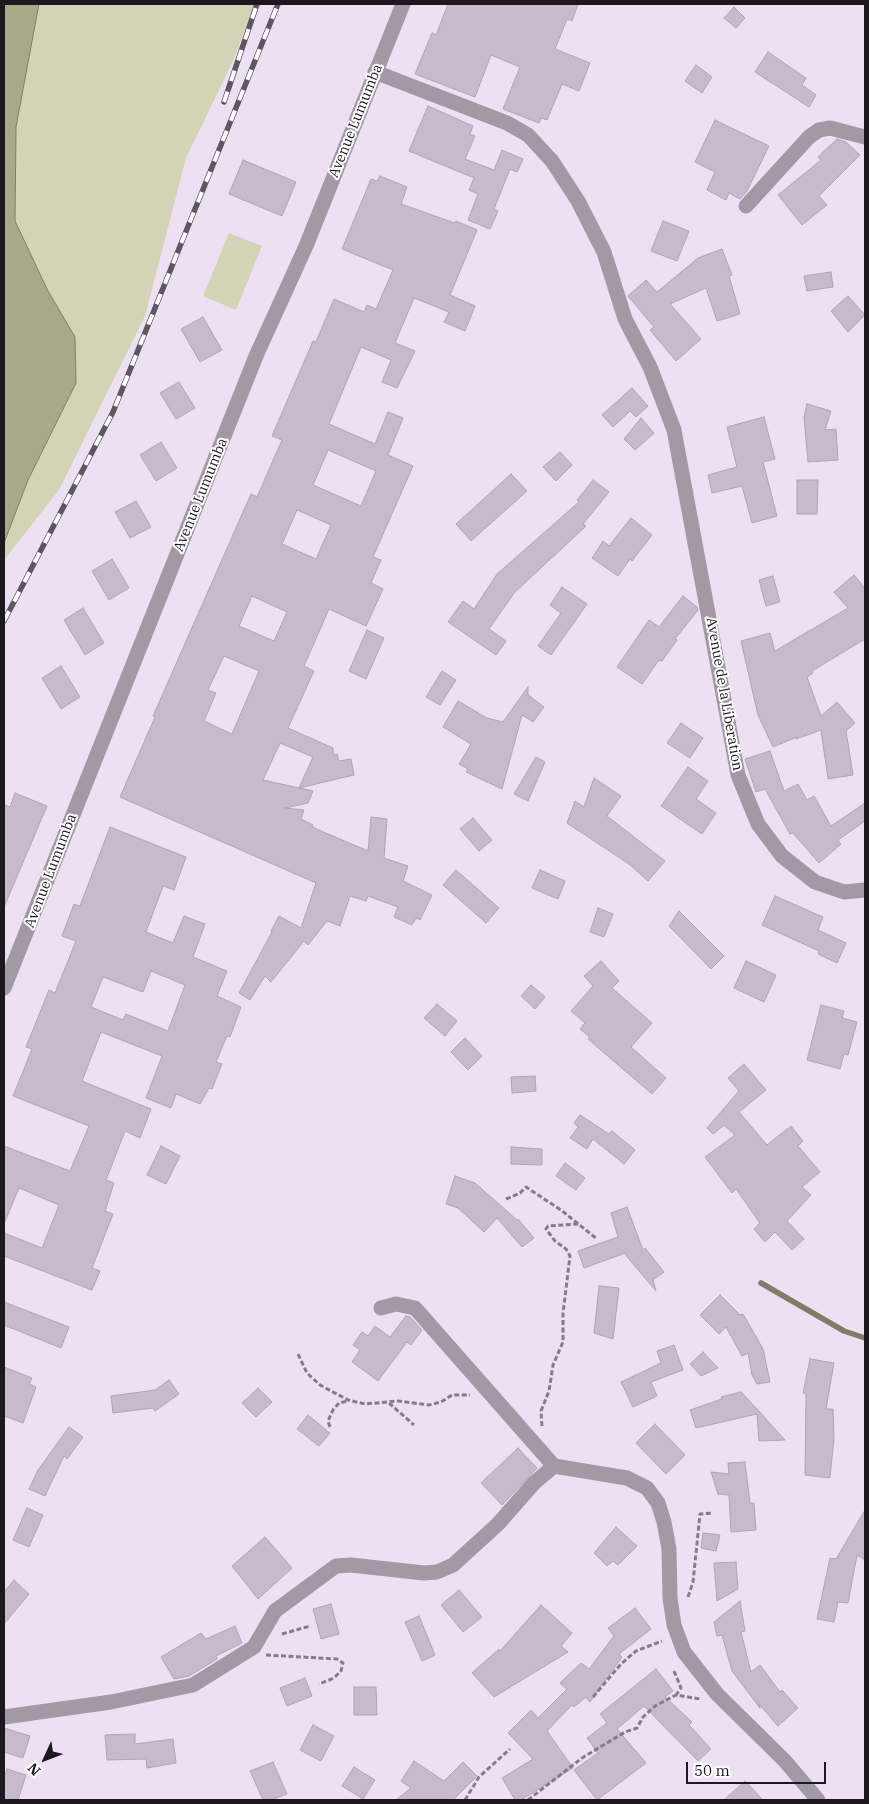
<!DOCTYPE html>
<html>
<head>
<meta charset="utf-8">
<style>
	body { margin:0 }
	#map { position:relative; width:869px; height:1804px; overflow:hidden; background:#eee0f3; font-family:"IBM Plex Serif",serif }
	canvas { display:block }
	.frame { position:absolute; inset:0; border:5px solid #1c181e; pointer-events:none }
	.north { position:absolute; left:20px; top:1734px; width:50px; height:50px; -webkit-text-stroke:4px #fff; paint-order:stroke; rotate:227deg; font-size:14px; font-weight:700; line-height:20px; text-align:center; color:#1c181e }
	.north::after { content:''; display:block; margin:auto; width:18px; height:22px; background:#1c181e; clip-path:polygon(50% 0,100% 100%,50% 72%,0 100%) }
	.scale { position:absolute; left:686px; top:1762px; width:140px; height:22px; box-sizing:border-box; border:2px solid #1c181e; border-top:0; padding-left:6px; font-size:15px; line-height:18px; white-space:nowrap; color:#1c181e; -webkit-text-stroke:4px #fff; paint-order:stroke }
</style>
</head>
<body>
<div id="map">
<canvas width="869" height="1804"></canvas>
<div class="frame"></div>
<div class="north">N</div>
<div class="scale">50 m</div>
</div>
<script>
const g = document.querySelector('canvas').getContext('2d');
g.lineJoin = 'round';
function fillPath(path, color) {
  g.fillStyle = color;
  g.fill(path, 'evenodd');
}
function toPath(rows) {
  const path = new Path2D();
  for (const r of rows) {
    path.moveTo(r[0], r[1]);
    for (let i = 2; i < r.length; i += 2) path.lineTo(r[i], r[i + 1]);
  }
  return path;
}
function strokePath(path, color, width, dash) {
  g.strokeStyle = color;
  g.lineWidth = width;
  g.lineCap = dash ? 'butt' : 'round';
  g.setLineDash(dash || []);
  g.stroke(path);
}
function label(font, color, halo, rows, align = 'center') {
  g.font = font + ' "IBM Plex Serif",serif';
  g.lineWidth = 4;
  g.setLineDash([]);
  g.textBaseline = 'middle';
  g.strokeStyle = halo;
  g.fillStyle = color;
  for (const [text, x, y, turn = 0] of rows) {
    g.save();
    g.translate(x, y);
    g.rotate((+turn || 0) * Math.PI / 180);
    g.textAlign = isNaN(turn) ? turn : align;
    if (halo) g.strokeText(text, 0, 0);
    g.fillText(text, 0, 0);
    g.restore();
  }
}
const green = toPath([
	[39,4,255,4,232,63,186,158,145,316,59,490,4,560,4,543,28,480,76,383,75,337,48,291,15,221,16,127],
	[229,233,262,246,236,310,203,296]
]);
const water = toPath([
	[4,4,39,4,16,127,15,221,48,291,75,337,76,383,28,480,4,543,4,4]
]);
const stream = toPath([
	[761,1283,844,1331,865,1338]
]);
const building = toPath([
	[448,4,578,4,572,21,567,19,555,49,590,63,579,91,562,84,547,120,541,118,539,123,503,109,520,67,491,55,475,97,415,74,432,33,436,35,448,4],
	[734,7,745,18,736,28,724,18,734,7],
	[768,52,806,78,802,85,816,95,809,107,755,72,768,52],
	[696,65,712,77,702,93,685,81,696,65],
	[428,106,473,126,470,134,475,136,465,159,494,170,502,150,523,159,517,172,510,169,494,209,498,211,490,229,468,220,478,194,469,190,474,178,409,151,428,106],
	[715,120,769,146,747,191,740,199,729,193,726,200,707,190,715,172,695,162,715,120],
	[837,139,846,142,860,155,819,196,827,205,802,225,778,195,821,160,818,157,837,139],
	[243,160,296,182,282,216,229,194,243,160],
	[380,176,407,187,401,204,455,223,456,221,477,230,450,295,475,306,465,331,444,322,449,312,414,298,395,343,415,351,397,388,382,382,391,360,361,347,329,424,375,444,388,412,403,418,388,455,413,466,373,557,381,560,371,583,383,589,366,626,329,609,304,666,314,671,288,728,333,748,333,755,337,754,339,761,351,759,354,775,299,788,313,757,280,743,263,780,313,791,308,803,285,808,304,810,301,819,313,825,312,827,368,851,371,817,387,819,384,858,408,866,403,881,432,895,420,920,416,918,412,925,394,917,398,907,368,896,366,901,350,896,340,926,327,921,308,945,304,941,271,982,265,976,250,1000,239,993,272,932,271,931,279,916,301,928,316,883,120,797,155,717,153,716,251,494,257,497,282,440,272,436,313,341,316,342,334,299,364,312,367,305,376,309,393,270,342,249,371,179,377,181,380,176],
	[328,450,376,471,361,506,313,485,328,450],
	[297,510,331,525,316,559,282,544,297,510],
	[252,596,287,612,274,641,239,626,252,596],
	[224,656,259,671,232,734,204,721,216,693,208,690,224,656],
	[663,221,689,231,677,261,651,251,663,221],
	[722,249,732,275,729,276,740,314,717,321,706,288,670,304,701,339,676,361,650,330,654,327,628,296,646,280,657,292,698,258,722,249],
	[831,272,833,287,807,291,804,276,831,272],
	[848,296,865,315,848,332,831,311,848,296],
	[203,317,222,350,200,362,181,329,203,317],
	[179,382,195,408,176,419,160,393,179,382],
	[632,388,648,406,636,417,630,411,613,427,602,415,632,388],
	[807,404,831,411,825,430,836,429,838,460,808,462,804,417,807,404],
	[764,417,775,459,763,462,777,516,752,523,742,486,712,493,708,475,737,467,727,427,764,417],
	[641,418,654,433,635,450,624,439,641,418],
	[161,442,177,468,156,481,140,455,161,442],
	[560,452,572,465,556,481,543,467,560,452],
	[511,474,527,491,471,541,456,524,511,474],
	[593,480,609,492,583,524,586,526,514,593,489,629,506,641,496,655,448,622,463,601,474,609,497,574,579,502,577,500,593,480],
	[797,480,818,480,817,514,797,514,797,480],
	[136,501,151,527,130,538,115,512,136,501],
	[631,518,652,535,632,561,630,559,618,576,592,558,603,541,609,546,631,518],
	[112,559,129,588,109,600,92,571,112,559],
	[854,575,865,588,865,639,812,671,813,673,807,677,821,716,837,702,855,723,846,731,853,775,828,779,821,730,796,739,797,737,773,747,758,715,741,641,770,633,775,651,848,608,834,592,854,575],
	[773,576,780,602,766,606,759,580,773,576],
	[562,587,587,604,551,655,538,646,561,613,550,605,562,587],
	[683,596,697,607,698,610,675,639,677,640,662,661,659,660,642,684,617,667,649,620,659,627,683,596],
	[83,608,104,643,85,655,64,620,83,608],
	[367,630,384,638,366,679,349,671,367,630],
	[61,666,80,697,61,709,42,678,61,666],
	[442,671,456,680,440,705,426,697,442,671],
	[528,687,528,695,544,707,533,722,522,715,502,789,466,772,468,769,459,764,471,744,443,727,458,701,487,718,503,722,528,687],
	[681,723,703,738,690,758,667,743,681,723],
	[770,751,784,791,798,784,807,800,814,796,831,826,865,803,865,821,838,840,841,844,819,863,793,833,790,834,765,789,756,792,745,759,770,751],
	[536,757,545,762,528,801,514,794,536,757],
	[688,767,708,781,696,799,716,813,702,834,661,806,688,767],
	[594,778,621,796,607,816,665,861,648,881,629,864,567,823,575,801,584,807,594,778],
	[15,793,47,806,4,907,4,805,10,807,15,793],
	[473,818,492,840,479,851,460,829,473,818],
	[110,827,186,857,174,890,163,886,146,932,173,943,184,916,205,924,193,957,227,971,217,996,241,1007,230,1037,227,1036,216,1062,222,1064,212,1089,209,1088,200,1104,176,1094,171,1108,146,1098,162,1056,101,1032,82,1081,151,1109,140,1138,125,1131,106,1180,114,1183,105,1211,113,1214,92,1268,100,1271,92,1290,4,1256,4,1233,42,1248,59,1205,19,1188,4,1224,4,1146,70,1171,89,1126,13,1096,32,1049,26,1047,49,990,55,993,76,941,62,936,74,904,80,906,110,827],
	[151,971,185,985,168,1031,126,1014,123,1020,91,1007,103,977,143,992,151,971],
	[456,870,499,908,486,923,443,885,456,870],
	[540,870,565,881,558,899,532,888,540,870],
	[775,896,823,917,818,930,846,943,837,963,818,954,819,951,762,925,775,896],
	[598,908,613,914,604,937,590,932,598,908],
	[679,911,724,956,711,969,669,926,679,911],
	[601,961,619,981,612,988,652,1023,631,1047,666,1078,652,1094,588,1039,590,1037,580,1029,585,1023,571,1011,593,986,584,976,601,961],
	[746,961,776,975,764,1002,734,988,746,961],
	[531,985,545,997,535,1009,521,996,531,985],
	[437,1004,457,1021,445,1036,424,1018,437,1004],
	[821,1005,844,1011,842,1018,857,1022,848,1055,844,1054,840,1069,807,1060,821,1005],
	[465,1038,482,1056,468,1070,451,1052,465,1038],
	[744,1064,766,1090,739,1112,767,1145,791,1126,803,1141,798,1146,820,1172,802,1187,811,1195,787,1221,804,1239,792,1250,775,1232,765,1242,754,1229,760,1223,736,1189,732,1193,705,1157,735,1135,724,1125,713,1134,707,1128,739,1091,728,1078,744,1064],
	[535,1076,536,1091,512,1093,511,1077,535,1076],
	[580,1115,609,1134,612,1131,635,1150,624,1164,593,1139,587,1149,570,1138,578,1127,574,1123,580,1115],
	[161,1146,180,1156,166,1184,147,1175,161,1146],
	[511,1147,542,1149,542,1165,511,1164,511,1147],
	[565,1163,585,1178,576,1190,556,1176,565,1163],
	[455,1176,475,1183,517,1220,518,1219,534,1238,522,1247,497,1218,484,1232,458,1208,446,1204,455,1176],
	[627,1207,643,1250,645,1248,664,1272,653,1280,656,1291,623,1252,623,1254,584,1268,578,1251,618,1237,611,1213,627,1207],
	[599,1286,619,1288,613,1339,594,1333,599,1286],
	[720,1295,740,1315,743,1314,763,1349,770,1382,757,1384,752,1375,748,1353,742,1356,726,1327,719,1334,700,1315,720,1295],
	[4,1302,69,1327,61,1348,4,1325,4,1302],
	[406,1316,410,1317,422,1330,411,1345,407,1342,378,1381,352,1362,360,1350,353,1345,362,1332,368,1336,375,1326,390,1337,406,1316],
	[674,1345,683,1370,651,1382,657,1396,633,1407,621,1382,661,1363,657,1351,674,1345],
	[703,1352,718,1368,701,1376,690,1364,703,1352],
	[810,1359,834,1363,826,1409,833,1409,834,1438,830,1478,805,1475,806,1394,803,1393,810,1359],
	[4,1367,32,1378,29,1384,36,1387,23,1423,4,1416,4,1367],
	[169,1380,179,1394,155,1411,153,1408,113,1413,111,1396,155,1390,169,1380],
	[258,1388,272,1402,256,1417,242,1403,258,1388],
	[741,1392,757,1409,785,1440,759,1441,757,1414,696,1428,690,1410,722,1399,721,1397,741,1392],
	[308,1415,330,1433,319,1446,297,1429,308,1415],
	[655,1424,685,1455,666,1474,636,1443,655,1424],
	[69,1427,83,1437,67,1459,64,1456,45,1496,29,1489,38,1470,69,1427],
	[518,1448,537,1468,502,1505,481,1483,518,1448],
	[745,1462,750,1503,754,1503,756,1530,731,1532,729,1495,718,1494,711,1472,729,1474,728,1463,745,1462],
	[27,1508,43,1515,29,1547,13,1540,27,1508],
	[865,1510,865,1560,857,1555,848,1603,838,1602,834,1622,817,1619,830,1558,836,1559,865,1510],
	[616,1527,637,1546,618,1565,613,1561,607,1566,594,1553,616,1527],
	[703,1533,720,1535,716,1551,701,1548,703,1533],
	[265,1537,292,1568,258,1599,232,1566,265,1537],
	[736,1562,738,1589,717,1601,714,1563,736,1562],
	[14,1580,29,1594,4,1624,4,1592,14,1580],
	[459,1590,482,1617,463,1632,441,1605,459,1590],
	[740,1601,745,1631,741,1632,751,1672,760,1665,780,1692,782,1690,798,1708,778,1726,759,1704,760,1708,732,1671,722,1635,717,1636,714,1622,740,1601],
	[331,1604,339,1634,321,1639,313,1609,331,1604],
	[541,1605,572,1633,561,1646,568,1652,494,1697,472,1673,499,1649,500,1651,541,1605],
	[635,1608,651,1629,619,1654,622,1657,590,1702,586,1697,574,1707,572,1705,547,1731,573,1768,521,1800,515,1800,502,1778,533,1759,508,1733,531,1710,538,1718,567,1689,560,1683,581,1663,589,1669,614,1636,608,1628,635,1608],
	[419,1616,435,1655,422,1661,405,1622,419,1616],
	[235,1626,242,1643,216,1656,217,1659,189,1676,174,1679,161,1657,201,1633,206,1639,235,1626],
	[656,1669,673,1691,665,1697,692,1722,689,1725,711,1749,698,1761,644,1706,617,1729,646,1763,597,1800,574,1770,598,1753,587,1738,607,1723,600,1714,656,1669],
	[305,1678,312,1696,287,1706,280,1688,305,1678],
	[354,1687,376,1687,377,1715,354,1715,354,1687],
	[313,1725,334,1736,321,1761,300,1750,313,1725],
	[4,1728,30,1736,23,1758,4,1752,4,1728],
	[135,1734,135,1744,173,1739,176,1763,147,1768,146,1759,107,1760,105,1735,135,1734],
	[414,1761,444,1781,463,1762,477,1776,453,1800,396,1800,411,1788,401,1781,414,1761],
	[273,1762,287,1794,271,1800,263,1800,250,1771,273,1762],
	[354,1767,375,1780,363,1799,342,1786,354,1767],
	[7,1769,26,1775,18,1800,4,1800,4,1778,7,1769],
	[745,1781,763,1800,724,1800,745,1781]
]);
const path = toPath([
	[506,1199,520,1193,526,1187,561,1210,597,1239],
	[298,1354,307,1373,320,1385,348,1400,365,1404,398,1401,429,1405,441,1402,452,1395,470,1395],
	[389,1403,414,1425],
	[542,1426,541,1411,549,1391,553,1365,563,1342,563,1313,570,1256,566,1249,555,1241,546,1229,548,1226,579,1224],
	[330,1427,328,1421,333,1410,339,1403,348,1401],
	[688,1597,693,1582,700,1514,713,1513],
	[282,1634,310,1626],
	[266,1655,337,1659,343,1663,341,1671,334,1678,319,1684],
	[674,1671,681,1688,676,1695],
	[593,1697,621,1664,636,1651,662,1641],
	[465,1800,479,1777,510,1749],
	[528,1800,582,1758,625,1732,637,1728,643,1717,655,1706,676,1695,700,1699]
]);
const street = toPath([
	[375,72,507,123,528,135,552,161,578,201,604,252,625,319,650,367,674,430,738,775,758,824,782,856,815,882,844,892,865,890],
	[746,206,809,137,819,130,830,128,865,137],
	[4,988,256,356,306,246,403,4],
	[381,1308,396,1304,415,1308,554,1466],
	[4,1717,111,1702,193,1685,254,1647,275,1611,336,1566,351,1565,424,1573,437,1572,453,1565,498,1524,534,1483,554,1466,627,1478,647,1488,658,1503,664,1522,669,1549,670,1598,674,1625,684,1652,717,1694,785,1761,818,1800]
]);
const rail = toPath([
	[224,102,257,4],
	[4,621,113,412,278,4]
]);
const streetNames = [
	["Avenue Lumumba",356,121,-68],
	["Avenue Lumumba",201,495,-68],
	["Avenue de la Liberation",724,694,80],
	["Avenue Lumumba",51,871,-69]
];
fillPath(green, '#d3d3b5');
fillPath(water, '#a9a889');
strokePath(water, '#7f7d69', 1);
strokePath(stream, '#7f7d69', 5.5);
fillPath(building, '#c7bacc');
strokePath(building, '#b0a3b5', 1);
strokePath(path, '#857c89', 3, [5, 2.5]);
strokePath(street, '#a299a5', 15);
strokePath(rail, '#5e5761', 5.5);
strokePath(rail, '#fff', 4, [11]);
label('14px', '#1c181e', '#fff', streetNames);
</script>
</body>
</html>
